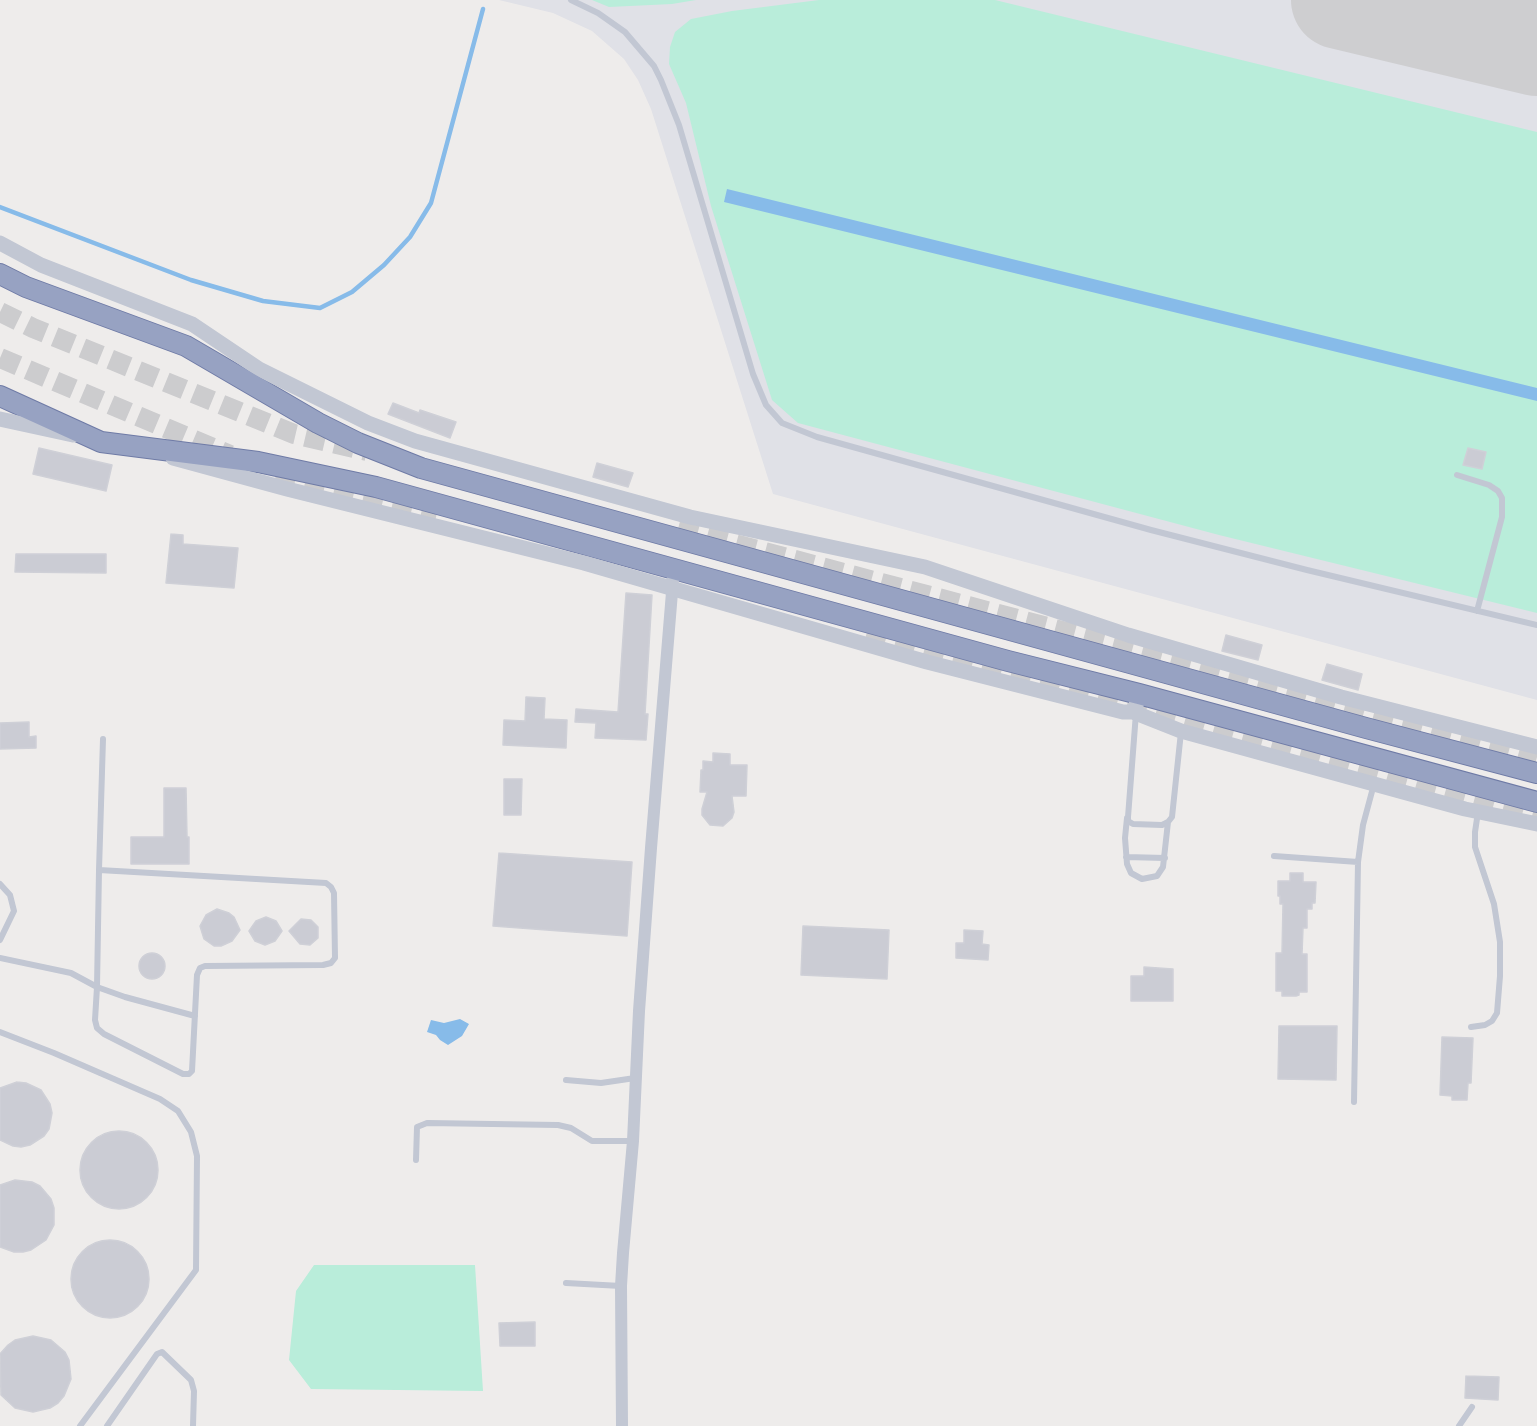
<!DOCTYPE html>
<html>
<head>
<meta charset="utf-8">
<style>
	body { margin:0 }
	canvas { display:block; background:#eeeceb }
</style>
</head>
<body>
<canvas width="1537" height="1426"></canvas>
<script>
const g = document.querySelector('canvas').getContext('2d');
g.lineJoin = 'round';
function fillPath(path, color) {
  g.fillStyle = color;
  g.fill(path, 'evenodd');
}
function toPath(rows) {
  const path = new Path2D();
  for (const r of rows) {
    if (r.length === 3) {
      path.moveTo(r[0] + r[2], r[1]);
      path.arc(r[0], r[1], r[2], 0, 2 * Math.PI);
      continue;
    }
    path.moveTo(r[0], r[1]);
    for (let i = 2; i < r.length; i += 2) path.lineTo(r[i], r[i + 1]);
  }
  return path;
}
function strokePath(path, color, width, dash) {
  g.strokeStyle = color;
  g.lineWidth = width;
  g.lineCap = dash ? 'butt' : 'round';
  g.setLineDash(dash || []);
  g.stroke(path);
}
const airport = toPath([
	[499,0,1537,0,1537,700,773,494,651,109,638,80,624,59,592,31,553,13]
]);
const green = toPath([
	[592,0,696,0,672,4,609,7],
	[819,0,995,0,1537,132,1537,613,1219,535,798,423,772,400,711,206,686,103,669,64,670,47,675,32,691,19,732,11],
	[314,1265,475,1265,483,1391,311,1389,289,1360,296,1291]
]);
const water = toPath([
	[727,189,1537,388,1537,401,724,202],
	[460,1019,469,1024,462,1036,448,1045,440,1040,436,1035,427,1032,431,1020,444,1023]
]);
const stream = toPath([
	[0,207,191,280,263,301,320,308,352,292,384,265,410,237,431,203,483,9]
]);
const taxiway = toPath([
	[1418,0,1461,30]
]);
const runway = toPath([
	[1340,0,1537,47]
]);
const building = toPath([
	[393,403,419,413,420,410,456,422,450,438,388,414,393,403],
	[39,448,112,465,106,491,33,474,39,448],
	[1468,448,1486,452,1482,469,1463,465,1468,448],
	[597,463,633,473,628,487,593,477,597,463],
	[171,534,183,535,183,544,238,548,234,588,166,583,171,534],
	[16,554,106,554,106,573,15,572,16,554],
	[626,593,652,595,645,714,648,714,646,740,595,738,596,723,575,722,576,709,618,712,626,593],
	[1226,635,1262,645,1258,660,1222,651,1226,635],
	[1327,664,1362,674,1358,690,1322,680,1327,664],
	[526,697,545,698,544,719,567,720,566,748,503,745,504,720,525,721,526,697],
	[29,722,29,737,36,736,36,748,0,749,0,723,29,722],
	[713,753,730,754,730,765,747,765,746,796,732,796,734,812,732,818,723,826,710,825,702,815,702,809,707,792,700,792,701,770,703,770,703,761,713,762,713,753],
	[504,779,522,779,521,815,504,815,504,779],
	[164,788,186,788,187,837,189,837,189,864,131,864,131,837,164,837,164,788],
	[499,853,632,862,627,936,493,926,499,853],
	[1290,873,1303,873,1303,882,1316,882,1315,903,1312,903,1312,909,1307,909,1307,928,1303,928,1302,954,1307,954,1307,992,1299,992,1299,995,1296,996,1282,996,1282,991,1276,991,1276,953,1282,953,1283,904,1280,904,1280,896,1278,896,1278,881,1290,881,1290,873],
	[217,909,229,913,234,917,240,930,232,941,221,946,214,946,204,939,200,926,206,915,217,909],
	[266,917,276,921,282,931,275,941,265,945,255,941,249,931,256,921,266,917],
	[301,919,311,920,318,927,318,938,310,945,300,944,289,931,301,919],
	[803,926,889,930,887,979,801,975,803,926],
	[964,930,983,931,982,944,989,945,988,960,956,958,956,943,964,943,964,930],
	[152,966,13],
	[1144,967,1173,969,1173,1001,1131,1001,1131,976,1144,976,1144,967],
	[1279,1026,1337,1026,1336,1080,1278,1079,1279,1026],
	[1442,1037,1473,1038,1471,1083,1468,1083,1467,1100,1452,1100,1452,1096,1440,1095,1442,1037],
	[17,1082,26,1083,41,1090,50,1104,52,1113,49,1129,44,1136,30,1145,21,1147,13,1146,0,1140,0,1088,17,1082],
	[119,1170,39],
	[15,1180,32,1182,40,1186,51,1199,54,1208,54,1225,46,1240,31,1250,23,1252,14,1252,0,1247,0,1185,15,1180],
	[110,1279,39],
	[535,1322,535,1346,500,1346,499,1323,535,1322],
	[33,1336,51,1340,65,1352,69,1360,71,1379,64,1396,58,1403,50,1408,33,1412,15,1408,1,1395,0,1354,8,1345,15,1340,33,1336],
	[1466,1376,1499,1377,1498,1400,1465,1398,1466,1376]
]);
const trunkTunnel = toPath([
	[0,312,33,328,294,434,367,451],
	[0,358,230,455],
	[276,475,437,513],
	[678,529,1537,757],
	[867,632,1537,817]
]);
const service = toPath([
	[571,0,598,13,625,32,654,66,661,80,679,125,753,374,766,405,782,423,817,437,1151,530,1307,570,1537,625],
	[1457,475,1489,485,1498,491,1502,498,1502,517,1477,611],
	[1136,713,1128,817,1128,821,1133,824,1162,825,1168,822,1172,817,1181,732],
	[1127,818,1125,838,1127,864,1131,873,1142,879,1157,876,1163,867,1168,822],
	[1274,856,1358,862],
	[1126,857,1165,858],
	[99,870,326,883,331,887,334,893,335,958,331,963,323,965,205,966,200,968,197,975,192,1071,189,1074,183,1074,104,1034,97,1028,95,1020,97,987,99,870,103,739],
	[0,884,10,895,14,911,0,940],
	[0,958,71,973,97,987,125,997,195,1016],
	[1471,1027,1485,1025,1492,1021,1497,1013,1500,976,1500,942,1494,904,1475,847,1475,832,1478,812],
	[0,1032,54,1053,160,1099,178,1111,191,1132,197,1156,196,1270,80,1426],
	[566,1080,601,1083,635,1078],
	[1354,1102,1358,862,1363,825,1374,784],
	[416,1160,417,1127,427,1123,558,1125,571,1128,592,1141,633,1141],
	[566,1283,621,1286],
	[107,1426,157,1354,162,1352,191,1380,194,1391,193,1426],
	[1459,1426,1472,1407]
]);
const minor = toPath([
	[622,1426,621,1286,623,1253,633,1141,639,1011,651,848,674,568]
]);
const tertiary = toPath([
	[0,243,41,265,192,324,259,369,368,423,415,441,690,517,925,567,1128,635,1341,697,1537,747],
	[0,419,73,435],
	[173,458,287,489,584,563,927,662,1123,712,1133,712,1135,709,1139,694],
	[1133,712,1181,731,1465,809,1537,824]
]);
const trunk = toPath([
	[0,274,26,287,186,346,318,423,358,443,421,468,1366,728,1537,773],
	[0,396,101,442,258,462,376,487,1008,661,1139,694,1537,802]
]);
fillPath(airport, '#e0e1e7');
fillPath(green, '#b9edda');
fillPath(water, '#87bbe9');
strokePath(stream, '#87bbe9', 4.5);
strokePath(taxiway, '#ceced0', 39);
strokePath(runway, '#ceced0', 98);
fillPath(building, '#cbccd4');
strokePath(building, '#cfd0d7', 1.5);
strokePath(trunkTunnel, '#ccccce', 20, [20, 10]);
strokePath(trunk, '#6f7ba6', 22);
strokePath(service, '#c2c7d3', 6);
strokePath(minor, '#c2c7d3', 12);
strokePath(tertiary, '#c2c7d3', 15);
strokePath(trunk, '#97a2c2', 20);
</script>
</body>
</html>
